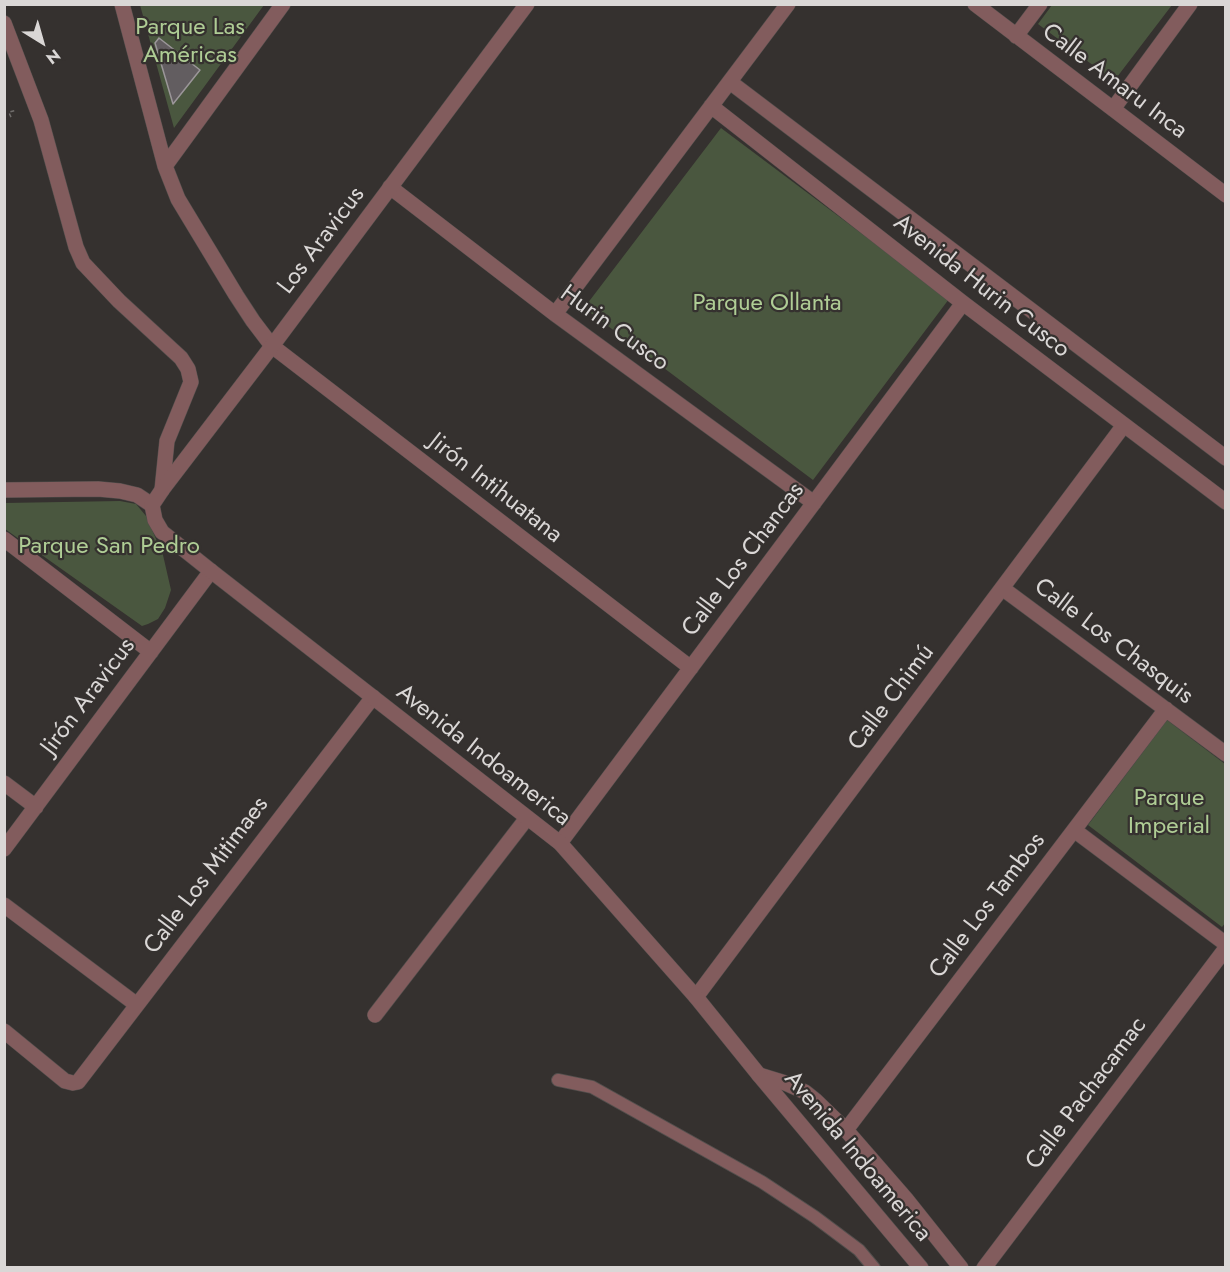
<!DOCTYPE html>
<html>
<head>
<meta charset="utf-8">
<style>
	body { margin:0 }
	#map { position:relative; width:1230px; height:1272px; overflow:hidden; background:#35312f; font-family:Jost,sans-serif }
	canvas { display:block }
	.frame { position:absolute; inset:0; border:6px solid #dad7d6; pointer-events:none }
	.north { position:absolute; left:12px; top:12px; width:60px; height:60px; -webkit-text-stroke:4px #35312f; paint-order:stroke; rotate:143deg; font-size:16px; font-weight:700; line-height:24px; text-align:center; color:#dad7d6 }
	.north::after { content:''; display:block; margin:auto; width:21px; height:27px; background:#dad7d6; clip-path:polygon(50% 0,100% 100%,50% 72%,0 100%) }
</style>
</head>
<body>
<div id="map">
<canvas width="1230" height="1272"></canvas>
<div class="frame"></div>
<div class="north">N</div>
</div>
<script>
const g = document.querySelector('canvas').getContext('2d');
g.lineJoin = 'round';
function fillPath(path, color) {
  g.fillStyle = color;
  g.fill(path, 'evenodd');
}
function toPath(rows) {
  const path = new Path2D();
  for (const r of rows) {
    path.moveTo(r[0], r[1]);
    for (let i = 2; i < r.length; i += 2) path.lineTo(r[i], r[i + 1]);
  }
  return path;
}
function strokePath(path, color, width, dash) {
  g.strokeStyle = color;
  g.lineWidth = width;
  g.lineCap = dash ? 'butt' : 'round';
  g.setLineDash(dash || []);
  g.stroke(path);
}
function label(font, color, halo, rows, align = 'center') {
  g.font = font + ' Jost,sans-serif';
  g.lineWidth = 4.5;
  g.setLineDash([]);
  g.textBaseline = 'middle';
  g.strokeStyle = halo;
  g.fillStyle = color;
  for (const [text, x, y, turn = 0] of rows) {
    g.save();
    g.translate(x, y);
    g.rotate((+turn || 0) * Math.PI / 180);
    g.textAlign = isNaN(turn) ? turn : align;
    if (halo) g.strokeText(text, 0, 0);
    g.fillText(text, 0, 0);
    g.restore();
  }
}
const green = toPath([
	[140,5,264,5,174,128],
	[1052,5,1052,4,1172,5,1114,81,1038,24],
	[721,128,949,299,813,480,584,308],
	[120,501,136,504,146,516,163,555,171,590,165,608,158,619,148,624,142,626,5,529,5,503],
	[1167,720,1225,764,1226,922,1222,927,1088,825]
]);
const building = toPath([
	[159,38,200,70,173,104,155,43,159,38]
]);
const path = toPath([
	[4,118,13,114,11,106]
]);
const service = toPath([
	[558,1080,592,1087,762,1182,815,1217,859,1250,874,1268]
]);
const minor = toPath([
	[122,4,165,166,178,199,236,295,253,321,272,346,691,668],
	[975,4,1226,195],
	[4,23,41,120,76,247,83,263,119,301,181,358,188,369,191,382,167,441,162,490],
	[1016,36,1040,4],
	[730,82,1226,458],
	[711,106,963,303,1226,502],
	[1113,109,1190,4],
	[165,166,283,4],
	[390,187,555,314,814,503],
	[555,314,788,4],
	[4,490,98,489,120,491,137,495,152,505],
	[4,539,151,652],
	[1002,588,1226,754],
	[4,783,36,807],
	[1074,830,1226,944],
	[560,843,963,303],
	[4,849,211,571],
	[4,905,137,1005],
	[696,997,1124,425],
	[375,1015,527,818],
	[4,1031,65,1081,73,1083,78,1082,373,697],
	[759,1075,785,1083,805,1092,815,1100,846,1130,906,1199,961,1268],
	[846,1130,1166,709],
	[984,1268,1226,948]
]);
const tertiary = toPath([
	[527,4,272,346,162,490,152,505,155,520,162,532,211,571,560,843,696,997,759,1075,921,1268]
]);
const parkNames = [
	["Parque Las",190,28],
	["Américas",190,56],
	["Parque Ollanta",767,304],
	["Parque San Pedro",109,547],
	["Parque",1169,799],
	["Imperial",1169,827]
];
const streetNames = [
	["Calle Amaru Inca",1114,82,37],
	["Los Aravicus",322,241,-53],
	["Avenida Hurin Cusco",981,287,38],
	["Hurin Cusco",614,329,36],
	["Jirón Intihuatana",495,489,38],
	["Calle Los Chancas",744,560,-53],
	["Calle Los Chasquis",1113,642,37],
	["Jirón Aravicus",89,697,-53],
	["Calle Chimú",892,698,-53],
	["Avenida Indoamerica",483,756,38],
	["Calle Los Mitimaes",207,876,-53],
	["Calle Los Tambos",988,906,-53],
	["Calle Pachacamac",1087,1094,-53],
	["Avenida Indoamerica",857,1157,50]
];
fillPath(green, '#4a573f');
fillPath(building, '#625d60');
strokePath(building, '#9b9699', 1.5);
strokePath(service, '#534f4d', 14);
strokePath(minor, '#534f4d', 16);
strokePath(tertiary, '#534f4d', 16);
strokePath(path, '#716e6c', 4, [1.5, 4.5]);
strokePath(service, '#825c5d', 12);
strokePath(minor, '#825c5d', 15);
strokePath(tertiary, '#825c5d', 15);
label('24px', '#afcd95', '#35312f', parkNames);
label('24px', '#dad7d6', '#35312f', streetNames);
</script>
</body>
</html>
